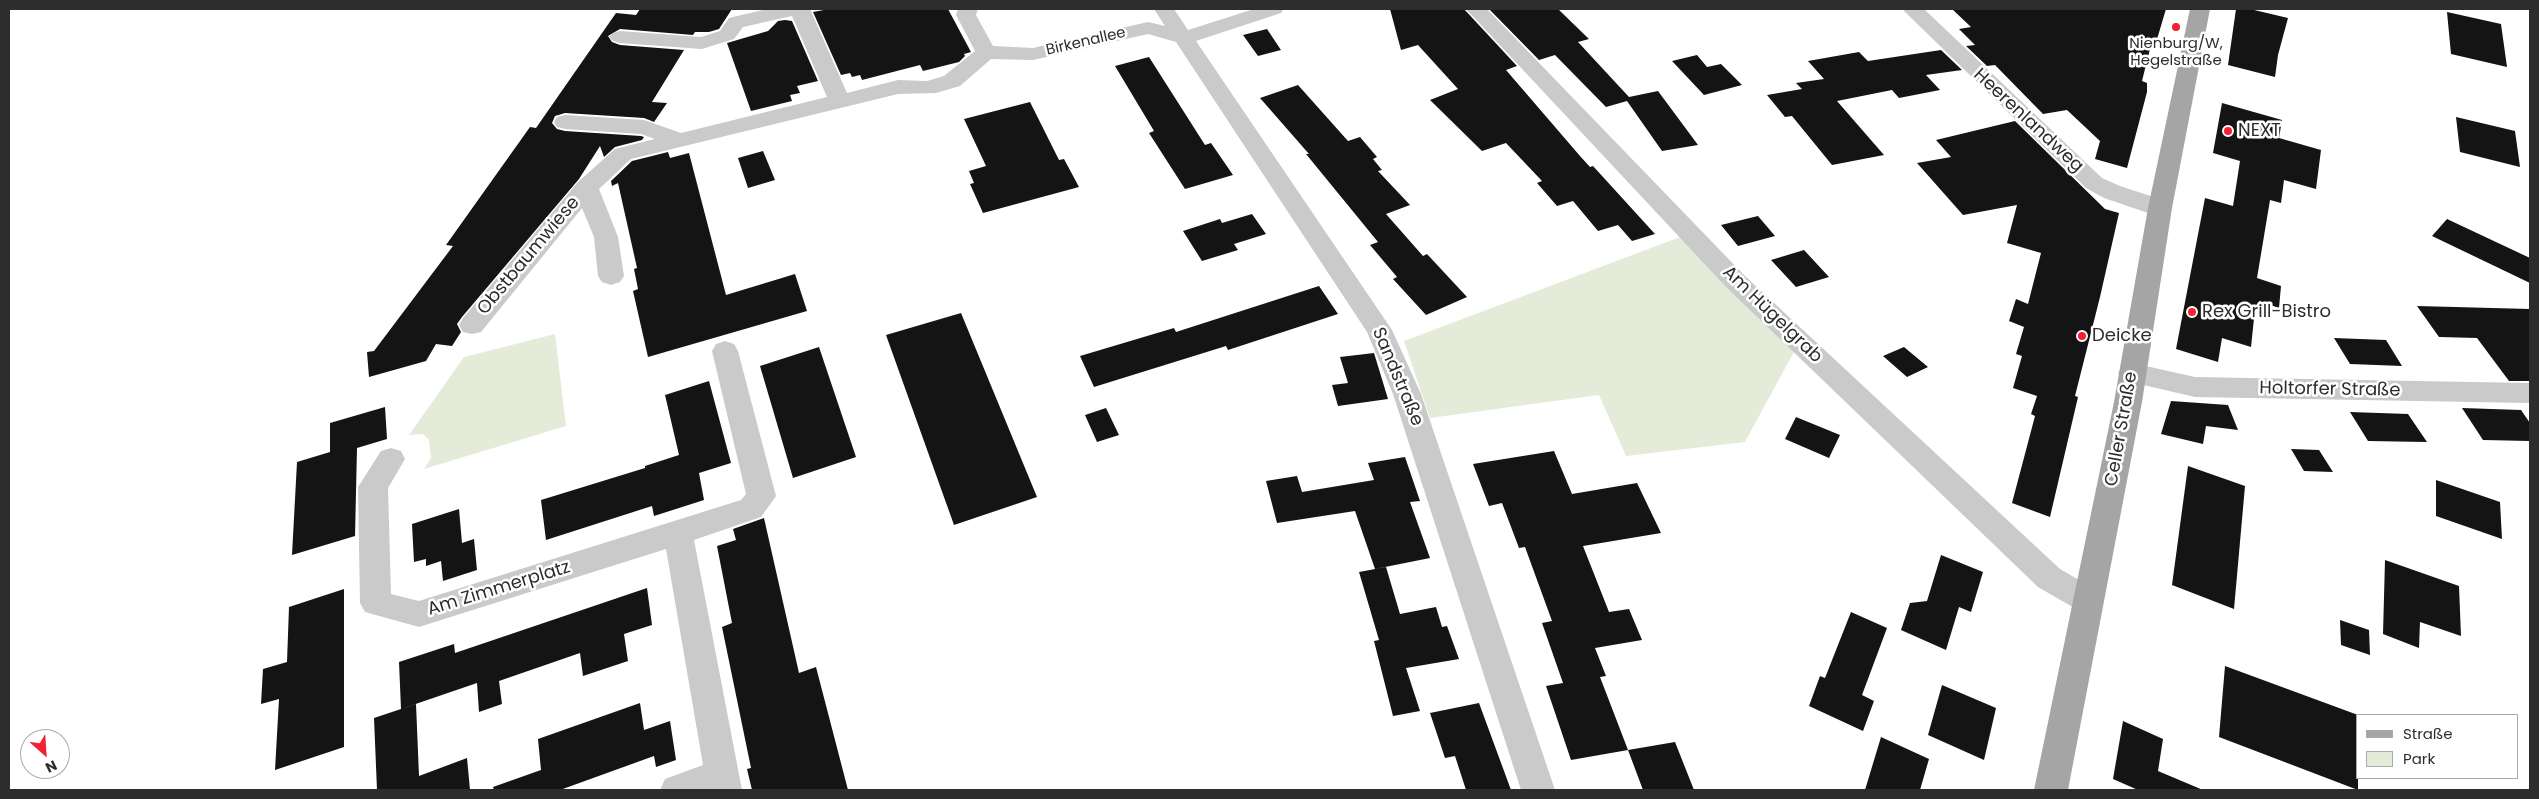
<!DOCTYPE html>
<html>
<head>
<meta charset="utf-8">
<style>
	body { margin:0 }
	#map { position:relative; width:2539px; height:799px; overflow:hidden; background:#fff; font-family:Poppins,sans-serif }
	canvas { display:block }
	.frame { position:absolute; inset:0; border:10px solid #2d2d2d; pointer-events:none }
	.legend { position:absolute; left:2356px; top:714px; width:162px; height:65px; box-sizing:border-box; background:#fff; border:1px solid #ababab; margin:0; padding:6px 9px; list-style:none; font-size:15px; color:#2d2d2d }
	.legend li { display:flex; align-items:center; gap:10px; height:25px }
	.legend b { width:25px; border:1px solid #ababab }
	.north { position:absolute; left:20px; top:729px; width:50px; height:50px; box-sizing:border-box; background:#fff; border:1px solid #ababab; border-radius:50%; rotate:154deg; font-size:14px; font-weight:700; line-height:20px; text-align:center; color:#2d2d2d }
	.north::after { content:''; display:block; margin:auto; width:18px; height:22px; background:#f32132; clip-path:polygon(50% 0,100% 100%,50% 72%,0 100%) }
</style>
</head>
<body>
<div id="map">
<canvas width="2539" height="799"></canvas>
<div class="frame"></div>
<ul class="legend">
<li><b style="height:6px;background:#a5a5a5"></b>Straße</li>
<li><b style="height:14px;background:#e4ecd9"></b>Park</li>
</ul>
<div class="north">N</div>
</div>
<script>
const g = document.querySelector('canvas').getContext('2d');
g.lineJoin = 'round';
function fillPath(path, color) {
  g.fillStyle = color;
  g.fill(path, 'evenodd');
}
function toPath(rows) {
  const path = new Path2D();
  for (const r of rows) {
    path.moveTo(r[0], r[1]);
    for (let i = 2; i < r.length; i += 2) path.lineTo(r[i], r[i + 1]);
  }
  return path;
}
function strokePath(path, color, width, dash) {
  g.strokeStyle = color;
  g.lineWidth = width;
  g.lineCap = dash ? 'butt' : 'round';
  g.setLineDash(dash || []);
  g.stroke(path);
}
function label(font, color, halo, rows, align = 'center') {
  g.font = font + ' Poppins,sans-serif';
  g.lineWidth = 5;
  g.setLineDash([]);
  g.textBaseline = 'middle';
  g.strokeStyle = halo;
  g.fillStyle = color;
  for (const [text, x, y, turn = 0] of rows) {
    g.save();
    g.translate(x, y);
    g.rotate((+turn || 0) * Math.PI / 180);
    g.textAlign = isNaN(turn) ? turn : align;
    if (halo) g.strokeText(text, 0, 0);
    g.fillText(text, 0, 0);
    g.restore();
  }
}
const green = toPath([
	[1680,237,1795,350,1745,442,1626,456,1599,395,1430,418,1404,341],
	[555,334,566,426,424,469,431,458,429,440,423,434,409,435,464,357]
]);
const building = toPath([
	[640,9,732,9,719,29,709,32,695,32,693,35,620,29,608,36,612,42,620,45,684,50,652,102,667,103,654,122,644,118,565,113,555,116,552,123,557,129,565,131,641,136,644,137,642,140,615,147,604,157,600,146,579,179,462,317,457,324,461,332,452,346,436,344,426,361,369,377,367,352,374,351,453,246,446,245,530,127,536,128,616,13,636,15],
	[829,9,948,9,971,52,964,54,965,56,959,62,923,71,920,65,862,80,860,75,852,77,850,73,841,75,813,12],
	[1390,9,1464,9,1517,66,1506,70,1580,156,1590,167,1593,166,1655,234,1632,241,1618,225,1598,231,1573,201,1557,206,1537,183,1542,181,1506,143,1482,151,1430,100,1458,89,1418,45,1401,50],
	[1489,9,1558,9,1589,39,1578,42,1629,97,1658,91,1698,145,1662,151,1627,101,1606,107,1555,55,1539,60],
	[1952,9,2166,9,2155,46,2151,45,2142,81,2147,83,2147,92,2127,168,2095,159,2100,141,2067,110,2043,114,1995,65,1987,66,1966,46,1975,45,1959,29,1971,27],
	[2236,9,2250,9,2288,18,2278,55,2275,77,2228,65],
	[2447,12,2501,24,2507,67,2451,54],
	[785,20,792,21,818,81,797,86,800,93,790,95,792,101,751,111,727,43,768,31,778,21],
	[1267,29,1281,50,1258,56,1243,35],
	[1941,50,1962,70,1926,75,1940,90,1899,98,1892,90,1837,101,1884,155,1832,165,1792,116,1785,117,1767,95,1802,89,1796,83,1824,79,1808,61,1859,52,1868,61],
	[1697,55,1707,67,1721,64,1742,85,1704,95,1672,61],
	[1149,57,1205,145,1211,143,1233,175,1185,189,1149,133,1154,131,1115,66],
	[1298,85,1348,141,1360,137,1377,157,1373,159,1382,170,1378,171,1410,205,1386,214,1423,256,1427,254,1467,297,1426,315,1393,279,1397,277,1370,245,1378,242,1306,154,1309,154,1260,98],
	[1030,102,1059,160,1064,159,1079,187,983,213,970,184,974,183,969,171,986,166,964,119],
	[2222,103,2282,120,2279,138,2321,150,2316,189,2284,180,2281,203,2270,200,2257,278,2281,286,2279,308,2259,301,2258,309,2255,309,2251,347,2222,338,2218,362,2176,349,2205,198,2233,206,2240,161,2213,153],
	[2456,117,2515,131,2520,167,2460,152],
	[2015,121,2105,209,2119,213,2100,297,2075,396,2078,397,2050,517,2012,503,2035,416,2031,414,2037,396,2013,388,2022,356,2016,354,2024,327,2009,321,2016,299,2028,304,2041,253,2007,243,2017,205,1963,215,1917,163,1951,157,1936,140],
	[763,151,775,180,748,188,738,158],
	[668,152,670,158,689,153,726,295,795,274,807,311,648,357,633,291,638,289,634,269,637,268,618,183,612,186,611,181,632,161],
	[1252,214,1266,234,1234,244,1238,250,1202,261,1183,231,1220,219,1222,223],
	[1758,216,1775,236,1738,246,1721,225],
	[2447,219,2530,258,2530,283,2432,236],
	[1804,250,1829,277,1796,287,1771,260],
	[1319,286,1338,314,1228,350,1226,346,1094,387,1080,356,1174,328,1176,332],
	[2417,306,2530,309,2530,381,2509,381,2477,338,2439,337],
	[961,313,1037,497,954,525,886,335],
	[2334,338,2386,340,2402,366,2350,364],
	[819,347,856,457,793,478,760,366],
	[1904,347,1928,367,1907,377,1883,356],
	[1374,353,1388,399,1338,406,1332,385,1348,383,1340,357],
	[709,381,731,463,699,473,704,500,654,516,652,506,546,540,541,500,645,468,645,466,679,455,665,395],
	[2171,401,2228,405,2238,430,2206,426,2203,444,2161,434],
	[385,407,387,439,357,448,355,536,292,555,297,462,330,452,330,423],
	[1106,408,1119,435,1097,442,1085,415],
	[2462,408,2521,410,2530,423,2530,441,2483,440],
	[2350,412,2408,414,2427,442,2368,441],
	[1796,417,1840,435,1829,458,1785,439],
	[2291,449,2319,450,2333,472,2304,471],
	[1554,451,1572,494,1637,483,1661,533,1583,546,1609,612,1629,609,1642,640,1595,648,1606,676,1600,677,1628,750,1675,742,1694,790,1643,790,1628,750,1571,760,1546,686,1563,683,1542,623,1552,621,1525,547,1519,548,1502,503,1489,506,1473,464],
	[1405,457,1420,501,1410,502,1430,558,1375,569,1355,511,1277,523,1266,481,1297,476,1302,492,1374,480,1368,463],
	[2188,466,2245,486,2234,609,2172,585],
	[2436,480,2500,502,2502,539,2436,516],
	[459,509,462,543,474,539,477,570,443,581,441,561,426,566,426,559,414,562,412,524],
	[764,518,799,673,816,667,848,790,752,790,747,769,751,768,722,627,732,623,717,546,736,540,733,529],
	[1941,555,1983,572,1971,612,1959,607,1946,650,1901,630,1910,603,1927,601],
	[2385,560,2459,586,2461,636,2420,622,2419,648,2383,634],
	[1386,567,1400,614,1436,607,1442,627,1447,626,1459,659,1406,668,1420,711,1393,716,1374,641,1379,640,1359,572],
	[647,588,652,625,624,634,628,661,583,676,580,653,499,681,502,704,479,712,477,683,401,709,399,662,454,644,455,653],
	[344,589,344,747,275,770,279,699,261,704,263,669,287,662,289,607],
	[1851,612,1887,628,1862,695,1874,701,1863,731,1809,706,1820,676,1825,678],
	[2340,620,2369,630,2370,655,2341,645],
	[2225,666,2358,715,2358,790,2219,737],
	[1942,685,1996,708,1984,760,1928,735],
	[640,703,644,730,670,721,676,760,656,767,654,756,560,790,494,790,493,787,541,770,538,739],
	[1479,703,1511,790,1466,790,1455,756,1445,758,1430,713],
	[416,704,419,776,467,758,470,790,377,790,374,718],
	[2123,721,2163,739,2158,771,2203,790,2138,790,2113,779],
	[1881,737,1929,759,1920,790,1865,790]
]);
const minor = toPath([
	[767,9,810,9,847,93,898,80,927,81,944,76,975,51,956,15,958,9,978,9,976,15,993,46,1033,48,1148,22,1165,26,1154,9,1174,9,1188,30,1254,9,1284,9,1281,13,1196,41,1392,330,1421,394,1555,790,1521,790,1393,394,1367,332,1176,42,1148,34,1033,60,991,59,960,86,936,93,898,94,631,159,599,189,618,237,624,276,620,282,611,285,602,282,598,276,594,237,582,208,481,332,472,334,463,332,459,325,463,318,578,182,615,149,655,139,641,134,565,129,557,127,554,122,557,117,565,115,644,120,681,133,827,97,792,16,743,27,734,39,702,49,620,43,613,41,609,37,613,33,620,31,701,37,720,31,729,18,767,9],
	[1466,9,1487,9,1745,276,2060,569,2098,591,2102,600,2098,609,2087,613,2076,609,2038,587,1727,288,1466,9],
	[1902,9,1924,9,2102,178,2120,186,2169,202,2172,208,2169,214,2160,216,2151,214,2104,198,2086,188,1902,9],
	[725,341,734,344,738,351,776,496,761,517,694,540,742,790,660,790,665,779,703,765,666,549,419,627,365,612,360,603,358,487,381,451,391,448,401,451,405,459,388,488,391,594,419,601,741,500,746,494,712,351,716,344,725,341],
	[2132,363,2195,377,2530,383,2530,403,2195,397,2122,380,2118,373,2122,366,2132,363]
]);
const primary = toPath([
	[2190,9,2210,9,2172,208,2142,402,2068,790,2034,790,2114,402,2148,208,2190,9]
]);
const markers = [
	[2176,27,5,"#f32132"],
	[2228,131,5,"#f32132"],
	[2192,312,5,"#f32132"],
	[2082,336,5,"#f32132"]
];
const farStreetnames = [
	["Birkenallee",1086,42,-13]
];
const farPoinames = [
	["Nienburg/W,",2176,44],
	["Hegelstraße",2176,61]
];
const streetNames = [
	["Heerenlandweg",2028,121,43],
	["Obstbaumwiese",529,256,-50],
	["Am Hügelgrab",1772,315,44],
	["Sandstraße",1397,377,67],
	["Holtorfer Straße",2330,390,1],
	["Celler Straße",2122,429,-80],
	["Am Zimmerplatz",499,589,-17]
];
const poiNames = [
	["NEXT",2238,131],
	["Rex Grill-Bistro",2202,312],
	["Deicke",2092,336]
];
fillPath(green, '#e4ecd9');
fillPath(building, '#141414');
fillPath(minor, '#cacaca');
fillPath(primary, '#a5a5a5');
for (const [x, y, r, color] of markers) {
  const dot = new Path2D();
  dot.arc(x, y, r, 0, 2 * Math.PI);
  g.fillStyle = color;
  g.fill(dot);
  strokePath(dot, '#fff', 2);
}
label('15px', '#2d2d2d', '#fff', farStreetnames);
label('15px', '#2d2d2d', '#fff', farPoinames);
label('18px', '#2d2d2d', '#fff', streetNames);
label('18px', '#2d2d2d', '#fff', poiNames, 'left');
</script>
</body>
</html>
